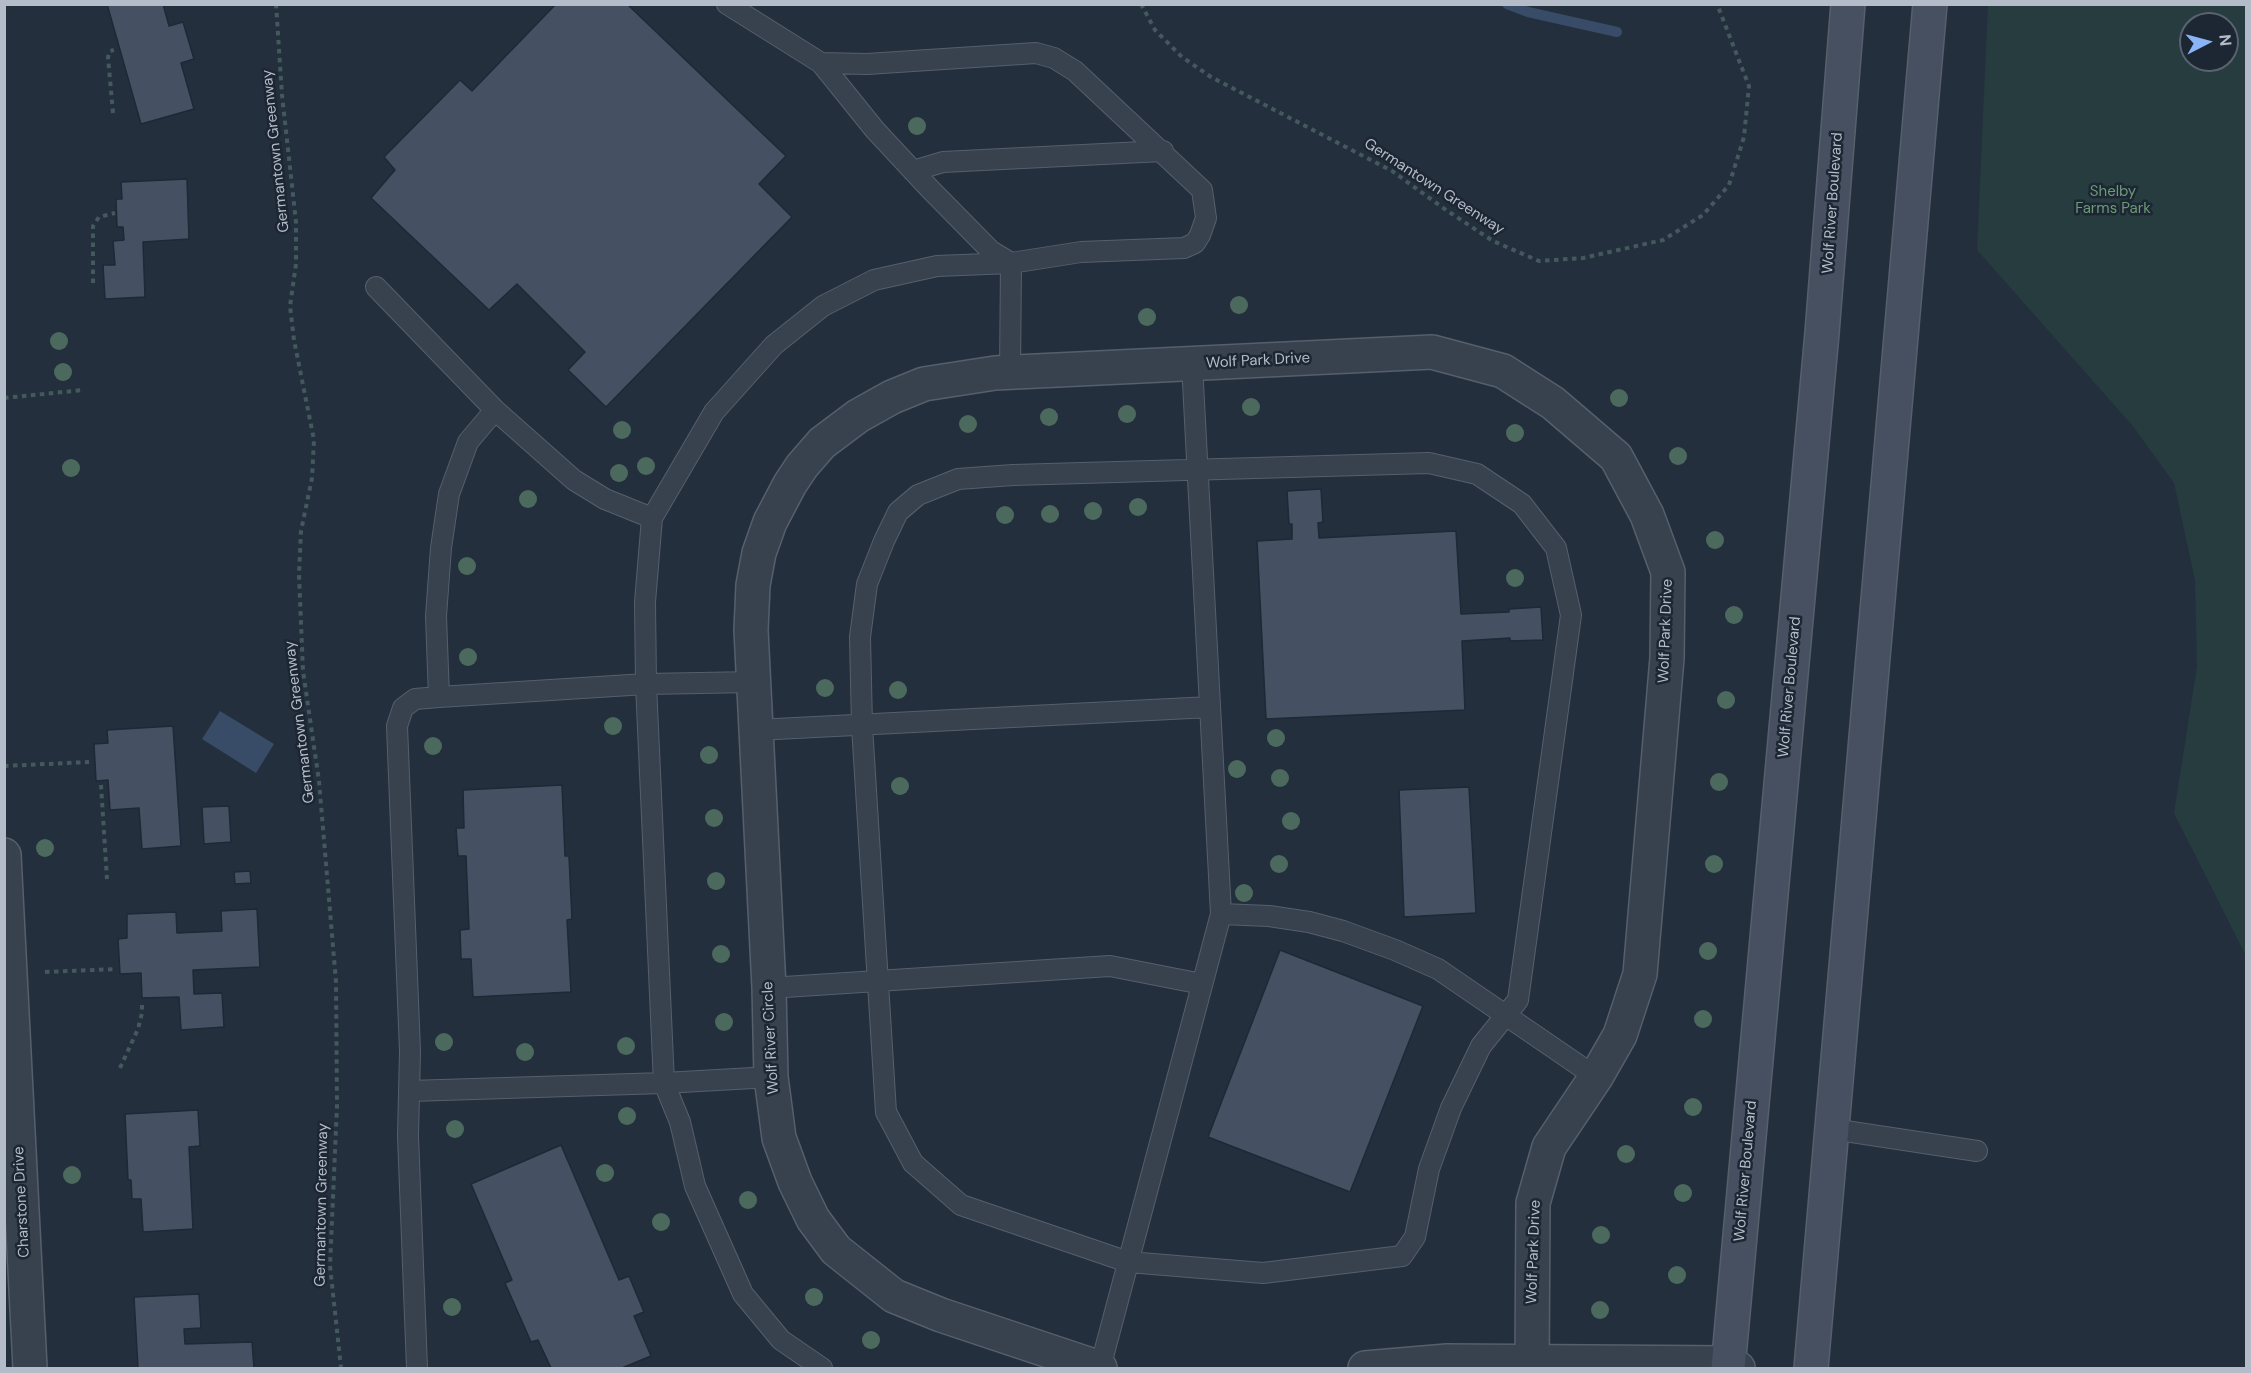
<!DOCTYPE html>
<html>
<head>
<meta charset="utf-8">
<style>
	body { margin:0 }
	#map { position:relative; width:2251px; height:1373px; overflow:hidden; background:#242f3e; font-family:"DM Sans",sans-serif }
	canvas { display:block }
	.frame { position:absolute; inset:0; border:6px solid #b4bcc9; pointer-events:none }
	.north { position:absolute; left:2179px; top:12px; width:60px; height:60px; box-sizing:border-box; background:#1d2633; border:2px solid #59626f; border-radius:50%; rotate:84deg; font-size:16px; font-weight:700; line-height:24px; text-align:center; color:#b4bcc9 }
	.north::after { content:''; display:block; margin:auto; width:21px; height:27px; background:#8ab4f8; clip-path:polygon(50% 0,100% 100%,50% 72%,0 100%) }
</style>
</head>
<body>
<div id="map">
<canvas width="2251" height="1373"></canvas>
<div class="frame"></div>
<div class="north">N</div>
</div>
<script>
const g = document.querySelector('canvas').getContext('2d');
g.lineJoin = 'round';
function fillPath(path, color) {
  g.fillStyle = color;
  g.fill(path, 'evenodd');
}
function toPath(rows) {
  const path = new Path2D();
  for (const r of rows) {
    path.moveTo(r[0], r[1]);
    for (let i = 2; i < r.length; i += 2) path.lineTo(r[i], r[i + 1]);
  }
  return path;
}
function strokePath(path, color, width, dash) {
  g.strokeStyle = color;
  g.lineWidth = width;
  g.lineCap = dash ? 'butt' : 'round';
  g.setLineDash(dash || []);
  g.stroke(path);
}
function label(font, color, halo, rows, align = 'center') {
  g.font = font + ' "DM Sans",sans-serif';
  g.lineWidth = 5;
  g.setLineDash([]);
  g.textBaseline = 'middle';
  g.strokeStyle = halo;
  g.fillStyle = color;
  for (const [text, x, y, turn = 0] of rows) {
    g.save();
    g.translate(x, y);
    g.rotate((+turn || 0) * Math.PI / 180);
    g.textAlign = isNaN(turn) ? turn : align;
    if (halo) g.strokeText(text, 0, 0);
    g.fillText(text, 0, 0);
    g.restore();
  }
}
const green = toPath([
	[1988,5,2246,5,2246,956,2174,813,2197,667,2195,580,2174,483,2132,425,1977,250],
	[2191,24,2227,24,2227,60,2191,60]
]);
const water = toPath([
	[220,711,274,744,256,773,202,739]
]);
const stream = toPath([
	[1507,4,1528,12,1617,32]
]);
const building = toPath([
	[107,4,163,4,169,26,183,22,194,59,181,63,194,109,141,124,107,4],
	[556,4,627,4,786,156,759,184,792,217,606,407,568,370,585,352,517,284,489,310,371,198,395,170,384,157,460,80,472,91,556,4],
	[187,179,189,239,143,242,145,297,105,299,103,265,115,265,113,241,124,240,123,227,117,227,116,199,122,199,121,182,187,179],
	[1321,489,1323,522,1318,523,1319,538,1456,531,1461,614,1509,612,1509,609,1541,607,1543,640,1510,641,1510,638,1462,641,1465,710,1266,719,1257,541,1292,539,1292,524,1289,524,1287,491,1321,489],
	[173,726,181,846,142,849,139,808,110,810,108,780,96,781,94,744,108,743,107,730,173,726],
	[562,785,565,856,569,856,572,919,567,920,571,992,473,997,471,959,461,959,460,930,469,929,466,856,458,856,456,828,464,828,463,790,562,785],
	[1469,787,1476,913,1404,917,1399,790,1469,787],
	[229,806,231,842,204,844,202,807,229,806],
	[250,871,251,883,235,884,234,872,250,871],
	[257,909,260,967,193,970,194,994,222,993,224,1027,181,1030,179,997,142,998,141,973,120,974,118,939,127,938,127,914,176,912,177,933,222,931,221,911,257,909],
	[1280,950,1423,1006,1350,1192,1208,1137,1280,950],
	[198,1110,200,1146,189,1147,193,1229,143,1232,141,1199,132,1199,131,1180,128,1180,125,1114,198,1110],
	[561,1145,619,1280,629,1276,644,1312,634,1316,651,1356,622,1368,551,1368,538,1340,531,1342,505,1283,512,1280,471,1184,561,1145],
	[199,1294,201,1328,184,1329,185,1344,252,1342,254,1368,138,1368,134,1297,199,1294]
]);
const path = toPath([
	[276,4,282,95,296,222,296,264,290,306,294,340,314,440,312,478,301,531,299,575,303,671,319,781,336,982,337,1106,330,1266,341,1368],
	[1141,4,1155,30,1182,57,1211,77,1392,171,1446,210,1493,241,1539,261,1583,258,1663,240,1703,215,1729,185,1744,137,1749,86,1717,4],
	[113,113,108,57,110,51,114,50],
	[93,283,93,226,99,217,115,213],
	[4,398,83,390],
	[4,766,89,762],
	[101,785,107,879],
	[45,972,117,969],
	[120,1068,138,1029,142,1013,142,1001]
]);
const lane = toPath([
	[727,4,821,63,867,64,1036,53,1054,58,1075,71,1202,190,1206,218,1200,235,1195,243,1184,248,1081,252,1011,263,1010,373],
	[821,63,875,130,929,188,991,251,1011,263],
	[913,171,943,162,1163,151],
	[376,287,495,410,574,480,605,499,652,518],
	[1429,463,1477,474,1522,504,1556,548,1571,615,1518,1000,1481,1046,1451,1108,1429,1169,1415,1237,1402,1256,1263,1273,1128,1262,961,1205,913,1163,886,1112,862,726,860,637,867,584,884,541,898,512,918,495,958,479,1013,475,1429,463],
	[439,697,646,684,753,682],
	[756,730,1210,707],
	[1221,914,1269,916,1309,922,1343,931,1395,950,1438,969,1596,1077],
	[769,988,1110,966,1202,984],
	[410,1091,664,1083,771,1077],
	[1832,1129,1977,1151],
	[417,1368,408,1136,410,1051,397,726,403,708,415,699,439,697,436,616,441,548,449,494,468,442,495,410],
	[822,1368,781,1340,743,1294,695,1186,680,1122,664,1083,646,684,645,602,652,518,714,412,774,345,823,306,874,280,937,266,1011,263],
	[1100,1368,1221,914,1192,364]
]);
const street = toPath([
	[4,855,30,1368],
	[1100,1368,941,1315,894,1296,836,1250,813,1219,795,1182,779,1138,771,1077,769,988,751,630,753,585,759,553,770,522,790,484,802,466,822,443,858,416,892,397,924,384,995,373,1432,352,1503,371,1553,403,1616,457,1647,515,1668,572,1667,658,1640,974,1620,1035,1596,1077,1549,1147,1533,1203,1532,1368],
	[1365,1368,1447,1361,1728,1363,1738,1368]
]);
const secondary = toPath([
	[1728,1368,1822,333,1848,4],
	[1811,1368,1930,4]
]);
const trees = [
	[917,126],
	[1239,305],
	[1147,317],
	[59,341],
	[63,372],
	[1619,398],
	[1251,407],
	[1127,414],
	[1049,417],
	[968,424],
	[622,430],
	[1515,433],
	[1678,456],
	[646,466],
	[71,468],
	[619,473],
	[528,499],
	[1138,507],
	[1093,511],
	[1050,514],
	[1005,515],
	[1715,540],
	[467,566],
	[1515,578],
	[1734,615],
	[468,657],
	[825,688],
	[898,690],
	[1726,700],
	[613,726],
	[1276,738],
	[433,746],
	[709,755],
	[1237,769],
	[1280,778],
	[1719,782],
	[900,786],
	[714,818],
	[1291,821],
	[45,848],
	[1279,864],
	[1714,864],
	[716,881],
	[1244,893],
	[1708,951],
	[721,954],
	[1703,1019],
	[724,1022],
	[444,1042],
	[626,1046],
	[525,1052],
	[1693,1107],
	[627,1116],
	[455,1129],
	[1626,1154],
	[605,1173],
	[72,1175],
	[1683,1193],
	[748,1200],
	[661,1222],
	[1601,1235],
	[1677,1275],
	[814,1297],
	[452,1307],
	[1600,1310],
	[871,1340]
];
const streetNames = [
	["Germantown Greenway",276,151,-96],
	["Germantown Greenway",1434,187,33],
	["Wolf River Boulevard",1833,203,-86],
	["Wolf Park Drive",1258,361,-3],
	["Wolf Park Drive",1666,631,-88],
	["Wolf River Boulevard",1790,687,-85],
	["Germantown Greenway",300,722,-97],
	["Wolf River Circle",771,1038,-93],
	["Wolf River Boulevard",1746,1171,-85],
	["Charstone Drive",22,1202,-93],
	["Germantown Greenway",322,1205,-89],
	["Wolf Park Drive",1534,1252,-88]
];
const parkNames = [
	["Shelby",2113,192],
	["Farms Park",2113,209]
];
fillPath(green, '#263c3f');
fillPath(water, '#394c67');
strokePath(stream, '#394c67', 10);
fillPath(building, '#455162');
strokePath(building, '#1f2835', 1.5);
strokePath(lane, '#565f6c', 22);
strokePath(street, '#565f6c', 36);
strokePath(secondary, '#565f6c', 36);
strokePath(path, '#44595c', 4, [4.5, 4.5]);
strokePath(lane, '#38414e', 20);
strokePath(street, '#38414e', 33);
strokePath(secondary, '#465061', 33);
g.fillStyle = '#4b6a5d';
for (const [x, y] of trees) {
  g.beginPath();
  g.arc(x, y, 9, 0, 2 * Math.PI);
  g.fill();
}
label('15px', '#b4bcc9', '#1d2633', streetNames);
label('15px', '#6b9a76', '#1d2633', parkNames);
</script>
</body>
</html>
